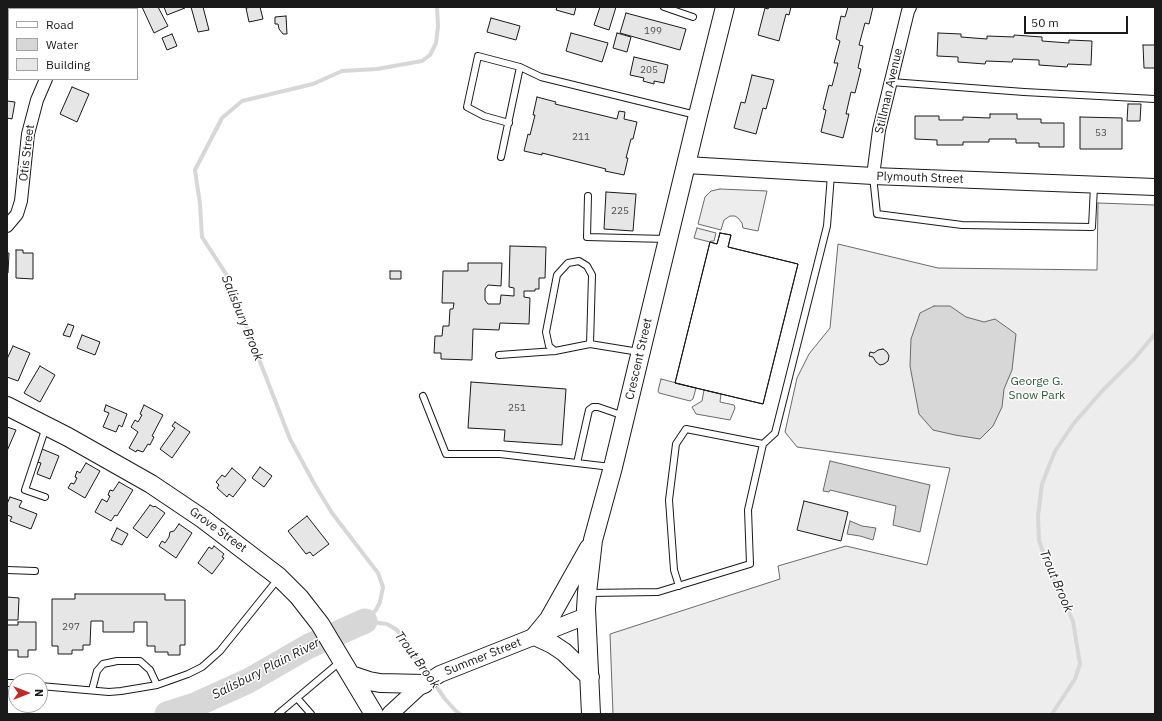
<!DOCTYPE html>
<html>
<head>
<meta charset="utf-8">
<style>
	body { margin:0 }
	#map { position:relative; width:1162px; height:721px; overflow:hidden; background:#fff; font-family:"IBM Plex Sans",sans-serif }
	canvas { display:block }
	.frame { position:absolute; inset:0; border:8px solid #1a1a1a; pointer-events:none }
	.legend { position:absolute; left:8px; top:8px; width:130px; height:72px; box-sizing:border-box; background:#fff; border:1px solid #a3a3a3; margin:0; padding:5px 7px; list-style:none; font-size:12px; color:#1a1a1a }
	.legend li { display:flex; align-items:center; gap:8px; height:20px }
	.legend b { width:20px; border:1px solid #a3a3a3 }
	.north { position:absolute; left:8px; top:673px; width:40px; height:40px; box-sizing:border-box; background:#fff; border:1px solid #a3a3a3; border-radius:50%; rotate:90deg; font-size:11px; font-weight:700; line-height:16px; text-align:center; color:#1a1a1a }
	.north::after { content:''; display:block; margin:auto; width:14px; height:18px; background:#c62828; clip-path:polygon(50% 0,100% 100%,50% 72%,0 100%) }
	.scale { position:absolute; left:1024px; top:16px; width:104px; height:18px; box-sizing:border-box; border:2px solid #1a1a1a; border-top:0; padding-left:5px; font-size:12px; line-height:14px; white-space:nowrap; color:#1a1a1a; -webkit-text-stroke:3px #fff; paint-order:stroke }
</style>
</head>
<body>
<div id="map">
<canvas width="1162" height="721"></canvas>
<div class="frame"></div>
<ul class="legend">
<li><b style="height:5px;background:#fff"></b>Road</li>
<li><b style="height:11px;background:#d7d7d7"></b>Water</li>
<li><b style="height:11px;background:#e6e6e6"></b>Building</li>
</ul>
<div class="north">N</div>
<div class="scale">50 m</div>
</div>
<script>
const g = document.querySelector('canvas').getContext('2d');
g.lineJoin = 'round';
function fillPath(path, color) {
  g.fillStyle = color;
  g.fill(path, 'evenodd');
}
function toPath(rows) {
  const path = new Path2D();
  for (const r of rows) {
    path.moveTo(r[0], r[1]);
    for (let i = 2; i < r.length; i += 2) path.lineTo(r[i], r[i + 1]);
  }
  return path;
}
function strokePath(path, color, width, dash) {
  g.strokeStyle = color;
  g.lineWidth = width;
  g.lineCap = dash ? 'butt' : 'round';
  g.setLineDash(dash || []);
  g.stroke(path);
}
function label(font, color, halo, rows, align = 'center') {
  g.font = font + ' "IBM Plex Sans",sans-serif';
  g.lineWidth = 3;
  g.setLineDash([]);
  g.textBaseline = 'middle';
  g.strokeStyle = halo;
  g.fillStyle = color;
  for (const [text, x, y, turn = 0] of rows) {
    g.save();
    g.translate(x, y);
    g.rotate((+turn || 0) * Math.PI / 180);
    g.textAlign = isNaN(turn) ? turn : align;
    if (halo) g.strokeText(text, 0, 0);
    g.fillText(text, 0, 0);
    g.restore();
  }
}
const built = toPath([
	[720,189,767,191,758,231,743,228,742,223,738,218,735,216,730,216,724,220,721,230,698,224,705,197,711,191,720,189],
	[1098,203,1155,205,1155,714,613,714,610,634,780,579,778,566,846,546,927,565,950,468,797,447,785,432,797,378,809,354,830,328,838,244,938,268,1097,270,1098,203],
	[697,228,716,233,714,241,711,241,710,242,694,238,697,228],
	[661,379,696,388,693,399,690,401,659,393,658,391,661,379],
	[704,390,721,394,720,402,734,405,735,408,730,420,696,414,692,407,702,401,704,390]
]);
const water = toPath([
	[934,306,950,306,966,317,984,322,995,319,1016,334,1012,370,1004,389,1002,407,993,426,980,439,955,435,933,430,919,414,910,366,911,339,920,313,934,306],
	[830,461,930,485,920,532,893,525,896,506,830,490,829,492,823,491,830,461],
	[850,521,862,526,876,528,873,540,860,536,847,534,850,521]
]);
const stream = toPath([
	[365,621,376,610,380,602,383,587,378,573,332,513,315,485,290,439,226,274,202,237,200,204,195,170,222,118,242,101,313,84,342,71,377,69,422,61,430,55,436,43,438,26,437,7],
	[365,621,387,624,397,630,430,677],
	[434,683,445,699,456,711,460,714],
	[1052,714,1075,679,1080,664,1073,621,1047,564,1039,540,1038,516,1042,484,1055,451,1074,423,1103,390,1135,358,1155,334]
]);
const river = toPath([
	[167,714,195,705,248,681,309,646,365,621]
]);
const building = toPath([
	[56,7,70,7,68,9,56,9,56,7],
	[142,7,158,7,168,26,154,33,142,7],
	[164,7,185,7,185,8,167,15,164,7],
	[191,7,203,7,209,30,198,32,191,7],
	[252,7,260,7,263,19,249,22,246,8,252,7],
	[557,7,576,7,574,15,556,10,557,7],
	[600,7,616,7,609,30,594,25,600,7],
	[769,7,791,7,789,15,786,14,779,41,758,35,765,8,768,9,769,7],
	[848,7,873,7,869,24,865,23,859,45,863,46,858,68,861,69,855,93,851,92,846,114,849,114,843,138,821,132,826,110,823,109,829,85,832,86,838,63,834,63,840,41,836,39,841,16,845,17,848,7],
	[626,13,686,29,680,50,620,33,626,13],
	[286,16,287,34,283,34,279,29,278,24,275,24,275,17,286,16],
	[491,18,520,26,516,40,487,32,491,18],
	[571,33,608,43,602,62,566,51,571,33],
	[617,33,631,37,627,52,613,48,617,33],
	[938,33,961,34,961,37,987,39,987,36,1014,37,1014,35,1042,37,1042,41,1069,43,1069,40,1092,41,1091,65,1068,64,1067,67,1039,65,1039,60,1013,59,1012,62,986,61,985,64,958,62,958,57,937,56,938,33],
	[172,34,177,46,167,50,162,38,172,34],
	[1143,45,1155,45,1155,68,1144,68,1143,45],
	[634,57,668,65,664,83,654,81,654,84,643,81,644,78,630,75,634,57],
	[752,75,774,80,766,109,763,108,756,134,734,128,741,102,745,103,752,75],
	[72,87,89,94,77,122,60,114,72,87],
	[537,97,556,102,555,104,617,119,619,111,625,112,624,119,637,122,633,139,631,139,626,158,628,158,624,175,605,171,606,169,542,153,542,155,524,151,528,134,530,135,535,115,533,115,537,97],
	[7,101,15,102,12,119,7,118,7,101],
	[1128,104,1141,104,1140,121,1127,121,1128,104],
	[990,114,1017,114,1017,119,1041,119,1041,123,1064,123,1064,147,1039,147,1039,143,1016,143,1016,139,989,139,989,142,963,142,963,145,937,145,937,140,915,139,915,116,939,116,939,120,963,120,963,117,990,118,990,114],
	[1080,117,1122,118,1122,149,1080,149,1080,117],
	[606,192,636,194,633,231,604,229,606,192],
	[720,233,731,235,728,247,798,264,763,404,675,383,710,242,717,244,720,233],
	[720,233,731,235,728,247,798,264,763,404,675,383,710,242,717,244,720,233],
	[510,246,546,247,545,278,539,278,539,289,535,289,535,291,524,291,524,297,530,298,529,324,500,323,499,330,473,329,472,360,441,359,441,353,434,353,435,336,442,336,443,326,449,326,450,309,453,309,454,303,442,303,443,271,468,271,468,263,502,263,501,286,488,285,485,289,485,300,488,304,500,304,501,295,514,296,514,288,509,287,510,246],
	[16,250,23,250,23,253,33,253,33,279,16,278,16,250],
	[7,253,9,253,8,273,7,273,7,253],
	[390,271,401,271,401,279,390,279,390,271],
	[68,324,74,326,70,337,63,335,68,324],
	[82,335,100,342,95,355,77,348,82,335],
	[13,346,30,353,18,381,7,377,7,359,13,346],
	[883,349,887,352,889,356,888,361,884,364,880,365,876,362,873,357,869,356,870,352,874,353,878,350,883,349],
	[40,366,55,375,40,402,24,393,40,366],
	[471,382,566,389,562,445,504,441,505,430,468,428,471,382],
	[106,405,127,414,122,427,119,425,116,432,103,427,109,413,104,411,106,405],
	[144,405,163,415,152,436,154,437,150,445,148,444,143,452,137,450,136,452,129,448,138,432,131,427,135,420,138,422,142,415,140,414,144,405],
	[175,422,190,432,172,458,160,449,175,428,172,426,175,422],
	[7,427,16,430,7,451,7,427],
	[42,449,59,456,50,479,37,474,41,463,37,462,42,449],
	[86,463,100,471,85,498,68,488,71,483,74,484,77,478,75,477,77,471,80,473,86,463],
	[260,467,272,476,264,487,252,478,260,467],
	[232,468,246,480,233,497,229,494,227,497,217,488,219,485,216,482,222,475,225,477,232,468],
	[119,482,133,490,117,516,115,515,111,521,95,512,102,499,107,502,110,496,108,495,110,490,113,491,119,482],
	[10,497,22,501,19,507,37,514,31,529,10,521,12,517,7,515,7,504,10,497],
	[804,501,848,512,841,541,797,530,804,501],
	[150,505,154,507,155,506,165,513,147,538,133,528,150,505],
	[307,516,329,544,313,556,310,552,306,554,288,531,307,516],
	[179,524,192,533,176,558,159,546,162,541,165,543,169,537,170,532,174,531,179,524],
	[117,528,128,534,122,545,111,540,117,528],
	[214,546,224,554,222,557,224,558,212,574,198,563,209,547,212,549,214,546],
	[75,594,165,594,165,600,185,600,185,645,180,645,180,655,168,655,168,652,155,652,155,646,147,646,147,622,134,622,134,632,103,632,103,621,91,621,90,645,83,645,83,650,72,650,72,654,58,654,58,646,52,646,52,599,75,599,75,594],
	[7,597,19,598,18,620,7,620,7,597],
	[18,622,36,622,36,650,28,650,28,657,18,657,18,650,7,650,7,625,18,625,18,622]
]);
const service = toPath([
	[664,7,693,17],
	[891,82,1024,92,1155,99],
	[509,123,484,116,467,107,478,56,520,67],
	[501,157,520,67,541,77,696,115],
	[873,176,877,214,962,225,1092,227,1094,186],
	[588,196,587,237,666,239],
	[555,351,549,346,546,332,557,275,568,263,579,261,587,266,592,275,590,344],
	[499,355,555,351,590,344,639,352],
	[423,396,446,454,500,454,611,467],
	[577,463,589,410,593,407,598,407,624,416],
	[45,497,25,490,46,427],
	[7,570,35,571],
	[679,586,674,570,669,500,676,444,686,429,763,444],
	[588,593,658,592,750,564,748,510,763,444,775,433,827,226,831,175],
	[7,683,16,683],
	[40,686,109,692,121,691,157,685,188,674,202,667,220,651,278,579],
	[92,690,97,671,103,664,117,661,140,661,150,670,157,685],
	[297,698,311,714],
	[278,714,341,661]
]);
const minor = toPath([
	[103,9,106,7],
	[873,176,879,130,908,11,910,7],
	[7,226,17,214,21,201,28,134,37,100,46,79]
]);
const tertiary = toPath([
	[686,165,873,176,1155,187],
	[390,714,418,688,440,674,586,616]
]);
const secondary = toPath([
	[7,406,68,437,151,484,203,519,279,577,299,597,320,624,374,714],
	[589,548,549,619,535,636,552,644,564,652,590,677],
	[351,675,369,681,380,683,424,684],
	[591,714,586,609,587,593,593,540,613,467,698,115,725,7]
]);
const numberNames = [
	["199",653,31],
	["205",649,70],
	["53",1101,133],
	["211",581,137],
	["225",620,211],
	["251",517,408],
	["297",71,627]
];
const streetNames = [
	["Stillman Avenue",889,91,-77],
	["Otis Street",27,153,-83],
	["Plymouth Street",920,178,2],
	["Crescent Street",639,359,-77],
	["Grove Street",218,530,36],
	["Summer Street",483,657,-22]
];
const parkNames = [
	["George G.",1037,382],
	["Snow Park",1037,396]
];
const waterNames = [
	["Salisbury Brook",242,318,68],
	["Trout Brook",1056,581,67],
	["Trout Brook",417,660,54],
	["Salisbury Plain River",266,669,-27]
];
fillPath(built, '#ededed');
strokePath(built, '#6a6a6a', 1);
fillPath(water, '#d7d7d7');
strokePath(water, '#6a6a6a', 1);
strokePath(stream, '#d7d7d7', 4);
strokePath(river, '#d7d7d7', 25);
fillPath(building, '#e6e6e6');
strokePath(building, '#1a1a1a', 1);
strokePath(service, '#1a1a1a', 8);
strokePath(minor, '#1a1a1a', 14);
strokePath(tertiary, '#1a1a1a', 18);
strokePath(secondary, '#1a1a1a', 20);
strokePath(service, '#fff', 6);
strokePath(minor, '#fff', 12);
strokePath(tertiary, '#fff', 16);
strokePath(secondary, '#fff', 18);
label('10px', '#4d4d4d', null, numberNames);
label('12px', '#1a1a1a', '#fff', streetNames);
label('12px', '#2b5a34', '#fff', parkNames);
label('italic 13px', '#1a1a1a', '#fff', waterNames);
</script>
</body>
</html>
